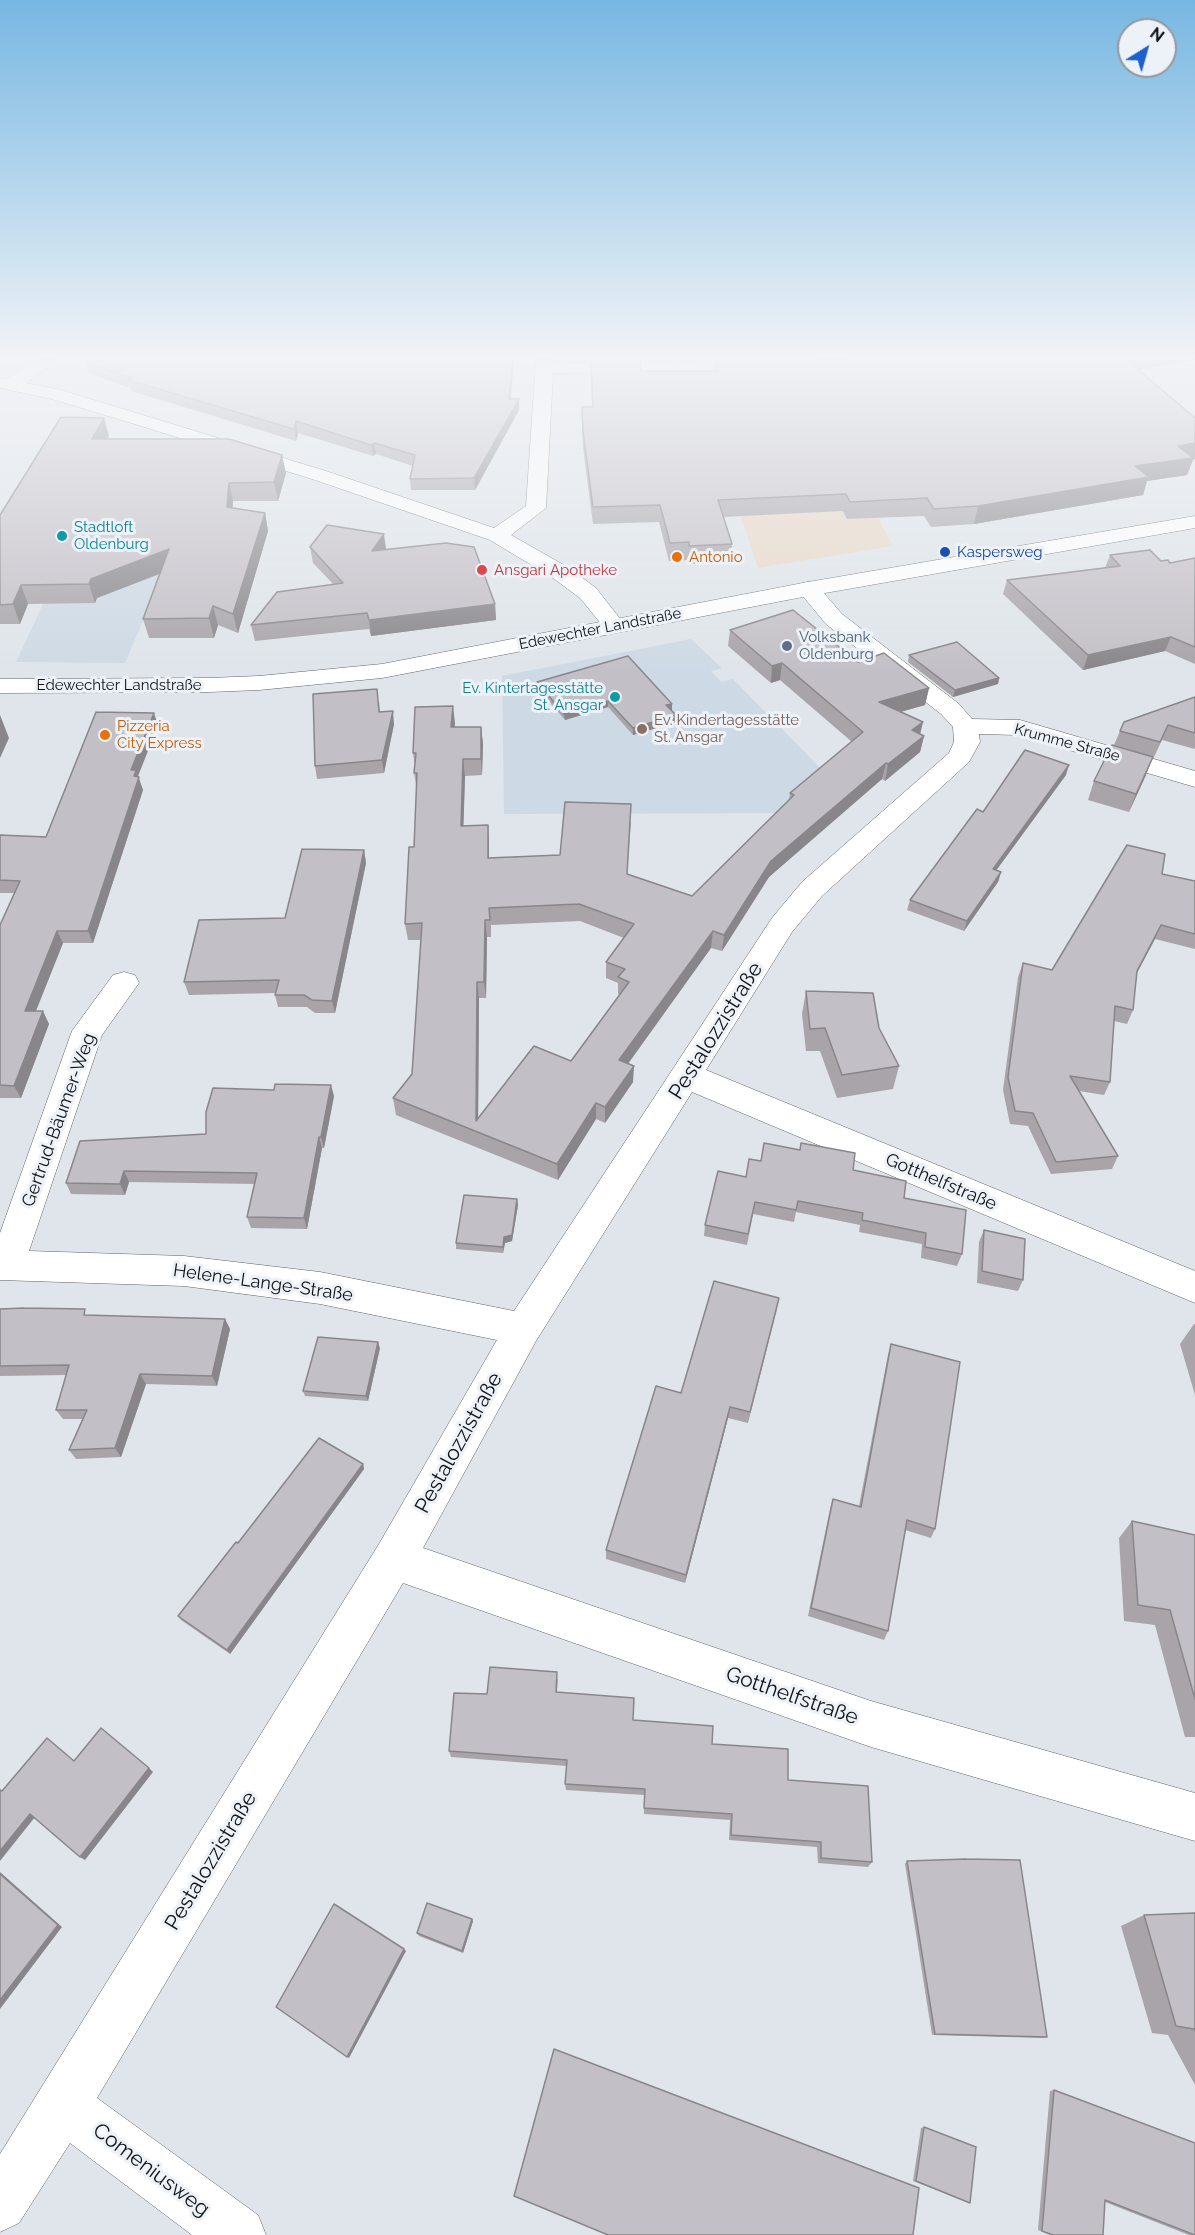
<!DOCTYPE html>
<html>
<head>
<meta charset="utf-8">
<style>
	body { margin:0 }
	#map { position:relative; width:1195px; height:2235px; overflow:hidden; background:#dfe5ea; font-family:Raleway,sans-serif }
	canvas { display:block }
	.north { position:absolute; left:1117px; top:18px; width:60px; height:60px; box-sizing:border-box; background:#ecf2f8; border:2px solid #94999d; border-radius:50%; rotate:37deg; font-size:16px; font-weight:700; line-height:24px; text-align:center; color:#111315 }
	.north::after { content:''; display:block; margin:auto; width:21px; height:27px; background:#1c61cd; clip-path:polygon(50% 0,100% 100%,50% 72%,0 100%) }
</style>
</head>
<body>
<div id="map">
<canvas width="1195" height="2235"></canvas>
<div class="north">N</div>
</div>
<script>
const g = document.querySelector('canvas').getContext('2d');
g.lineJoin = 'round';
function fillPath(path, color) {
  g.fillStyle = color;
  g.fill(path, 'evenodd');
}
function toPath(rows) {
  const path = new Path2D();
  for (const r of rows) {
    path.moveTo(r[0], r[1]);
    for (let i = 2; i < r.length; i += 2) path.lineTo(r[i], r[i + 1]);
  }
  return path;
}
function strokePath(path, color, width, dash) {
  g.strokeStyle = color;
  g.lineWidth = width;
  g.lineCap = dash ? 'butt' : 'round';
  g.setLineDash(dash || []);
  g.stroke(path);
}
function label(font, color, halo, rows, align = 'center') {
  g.font = font + ' Raleway,sans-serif';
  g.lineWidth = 6;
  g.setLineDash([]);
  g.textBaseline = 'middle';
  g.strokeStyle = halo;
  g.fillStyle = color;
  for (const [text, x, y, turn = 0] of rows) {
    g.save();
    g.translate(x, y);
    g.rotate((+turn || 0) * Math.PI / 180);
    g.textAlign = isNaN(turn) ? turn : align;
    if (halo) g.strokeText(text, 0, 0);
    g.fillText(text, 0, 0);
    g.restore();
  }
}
const commercial = toPath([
	[833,432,893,546,758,568,714,436]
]);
const built = toPath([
	[68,550,170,558,125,663,16,662],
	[691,639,722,668,711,671,721,682,733,679,828,776,777,813,504,814,502,676]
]);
const minor = toPath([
	[37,360,58,360,26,383,61,390,329,472,494,528,526,506,536,360,554,360,554,363,852,360,849,364,843,365,732,371,553,373,546,508,511,535,569,568,596,588,625,625,622,630,614,632,606,630,580,598,553,578,490,540,315,480,138,425,52,399,0,388,0,378,7,379,37,360],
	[808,582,816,584,842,614,959,704,972,719,1020,720,1195,771,1195,787,1018,735,979,734,980,742,969,762,822,896,792,932,706,1070,1195,1271,1195,1303,692,1092,536,1341,423,1548,871,1701,1195,1793,1195,1841,871,1747,403,1583,97,2098,258,2215,266,2235,192,2235,70,2143,19,2223,0,2232,0,2154,379,1544,497,1340,320,1304,184,1286,0,1280,0,1233,72,1031,113,975,124,972,135,975,139,983,102,1035,29,1251,184,1256,320,1272,514,1311,772,918,802,882,949,753,954,742,953,727,941,714,826,624,797,589,800,584,808,582]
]);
const secondary = toPath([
	[1195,516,1195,528,808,596,382,678,259,690,209,692,0,693,0,679,209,678,259,676,382,664,808,582,1195,516]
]);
const wall = toPath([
	[590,360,640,360,641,371,713,371,714,360,1193,360,1139,370,1193,460,1187,475,1147,481,1143,495,974,524,931,527,924,516,847,519,843,511,724,517,732,544,731,562,688,564,688,560,669,561,659,522,593,524,583,448,582,424,592,407],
	[85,362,513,368,511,399,519,399,519,410,475,490,411,490,410,479,413,466,376,454,373,456,298,433,296,441,131,391,130,388,88,373],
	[109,436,107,439,286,473,278,501,233,501,232,508,265,513,268,531,238,633,218,625,214,638,149,638,143,619,160,574,97,598,95,603,28,604,20,624,0,624,0,515],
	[310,547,386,549,495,604,496,620,371,636,369,629,255,641,251,625,333,584,313,563],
	[1110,555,1161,561,1170,563,1195,558,1195,664,1165,651,1083,670,1003,594,1007,580,1105,568],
	[730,630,858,662,929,688,925,705,900,712,920,734,924,736,920,752,885,781,882,779,769,877,722,951,711,948,628,1064,633,1082,605,1123,596,1119,558,1180,396,1115,393,1098,412,1074,421,940,408,940,405,924,414,847,417,790,414,773,415,766,413,753,455,723,454,727,481,727,483,744,482,775,465,776,463,826,488,825,489,858,560,855,631,821,627,874,692,896,789,801,790,793,852,742,780,680,771,683,728,646],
	[580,921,624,938,606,962,606,978,618,983,618,994,620,995,571,1061,478,1119,479,998,486,998,487,937,491,937,491,925],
	[909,655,999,678,998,684,953,697,908,662],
	[537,682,672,710,671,710,676,715,676,722,633,735,608,707,565,720,538,688],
	[1195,697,1195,749,1162,740,1154,757,1114,745,1120,731],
	[379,701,380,712,394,724,384,773,317,779,315,766],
	[158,725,138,776,143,790,93,943,63,943,36,1011,49,1024,21,1098,0,1098,0,925,14,893,0,893,0,835,46,837],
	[1066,775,996,870,1001,872,998,882,964,931,907,910,910,900,983,812],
	[1146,775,1129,812,1088,800,1094,781],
	[364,850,366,863,335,1013,315,1013,307,1007,278,1007,275,995,275,993,189,995,184,982,285,918],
	[1195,881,1195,949,1155,939,1137,973,1133,1010,1127,1024,1114,1021,1110,1082,1104,1095,1079,1091,1118,1156,1112,1169,1051,1174,1028,1126,1010,1124,1003,1090,1018,977,1023,963,1052,970],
	[806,991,879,1028,899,1066,893,1089,837,1098,820,1051,806,1051,802,1014],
	[334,1096,324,1148,322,1148,307,1229,251,1228,247,1217,255,1184,129,1182,125,1195,71,1194,66,1183,206,1134],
	[761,1161,853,1170,904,1198,962,1254,957,1266,921,1258,922,1244,859,1232,860,1225,796,1212,794,1222,753,1214,747,1245,704,1236,705,1225,746,1177],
	[517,1199,518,1205,512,1241,505,1243,503,1253,456,1249,456,1243],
	[984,1230,1023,1280,1018,1291,977,1283,979,1242],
	[0,1309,89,1315,225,1319,230,1329,217,1386,146,1384,121,1457,76,1459,69,1450,82,1419,63,1419,56,1410,66,1375,0,1376],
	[777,1309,748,1423,728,1418,685,1583,606,1559,606,1550,681,1393],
	[1194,1324,1195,1324,1195,1395,1180,1344],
	[891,1344,935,1529,931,1538,905,1530,888,1631,884,1640,808,1616,830,1509,833,1499,859,1506,888,1355],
	[380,1348,368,1401,305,1396,303,1391],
	[363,1464,364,1469,230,1654,181,1620,178,1616,238,1543],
	[1132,1521,1195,1535,1195,1737,1185,1737,1155,1625,1124,1621,1119,1538],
	[558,1679,557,1692,633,1720,712,1744,788,1780,872,1862,868,1867,818,1863,817,1847,729,1840,730,1820,644,1814,644,1795,566,1790,565,1784,567,1766,451,1757,449,1751,487,1694],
	[907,1861,1047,2037,1043,2038,932,2035,905,1864],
	[1195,1913,1195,2085,1168,2035,1152,2033,1121,1926,1144,1915],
	[473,1921,463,1953,419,1936,417,1933],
	[1054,2090,1195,2235,1189,2235,1105,2202,1103,2235,1050,2235,1038,2230,1050,2091],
	[924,2127,970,2203,967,2202,913,2181,921,2128]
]);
const shadedWall = toPath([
	[513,360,513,368,510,410,509,399],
	[1123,360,1193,360,1119,373],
	[519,399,519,410,475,490,474,478],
	[104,418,109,436,97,457,92,439],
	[296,421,298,433,296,441,294,429],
	[374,443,376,454,373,456,371,445],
	[1195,443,1195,459,1193,460,1187,475,1147,481,1143,495,974,524,978,506,1135,466,1178,446],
	[282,455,286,473,278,501,274,482],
	[229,483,233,501,231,526,227,507],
	[265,513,268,531,238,633,233,614],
	[384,534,386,549,372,551],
	[169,549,174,568,97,598,95,603,89,584,91,579],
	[21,585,28,604,20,624,13,604],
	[495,604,496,620,371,636,369,620],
	[213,606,218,625,214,638,209,618],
	[1171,637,1165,651,1083,670,1088,655],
	[782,663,780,680,771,683,772,666],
	[999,678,998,684,953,697,955,690],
	[929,688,925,705,876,719,879,702],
	[608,701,608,707,565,720,564,714],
	[672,704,672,710,666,712,666,705],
	[453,706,455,723,453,744,451,727],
	[393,711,394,724,384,773,382,760],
	[154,713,158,725,138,776,143,790,93,943,88,931,131,770],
	[0,715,9,738,0,758],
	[676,715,676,722,633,735,633,728],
	[923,722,919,739,912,730],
	[481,727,483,744,482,775,481,759],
	[924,736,920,752,885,781,888,764],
	[1153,757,1146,775,1129,812,1136,794],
	[463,759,465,776,463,843,461,826],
	[886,763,882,779,769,877,722,951,724,935,771,861],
	[1069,765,1066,775,990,879,993,869],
	[488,825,489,842,489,875,488,858],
	[364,850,366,863,335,1013,332,1001],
	[1001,872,998,882,964,931,967,921],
	[485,920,487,937,486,998,484,982],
	[1161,925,1155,939,1131,984,1137,971],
	[57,931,63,943,31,1023,25,1011],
	[713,931,711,948,619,1076,619,1060],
	[477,982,479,998,478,1132,476,1121],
	[43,1011,49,1024,21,1098,14,1086],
	[634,1066,633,1082,605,1123,605,1107],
	[331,1085,334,1096,324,1148,321,1137],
	[596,1103,596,1119,558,1180,557,1164],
	[319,1137,322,1148,307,1229,304,1218],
	[124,1171,129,1182,125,1195,120,1184],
	[517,1199,518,1205,512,1241,505,1243,503,1253,503,1247,504,1237],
	[225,1319,230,1329,217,1386,212,1376],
	[378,1342,380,1348,368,1401,366,1396],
	[140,1374,146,1384,121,1457,115,1448],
	[730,1407,728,1418,685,1583,686,1575],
	[363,1464,364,1469,230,1654,227,1650],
	[149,1768,153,1772,85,1860,80,1857],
	[30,1814,35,1817,0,1861,0,1851],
	[0,1872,62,1927,0,2009],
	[472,1919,473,1921,463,1953,462,1951],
	[404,1949,406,1951,349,2058,347,2057]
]);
const building = toPath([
	[90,360,513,360,509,399,519,399,474,478,410,479,415,455,374,443,371,445,296,421,294,429,128,380,132,378,85,362,90,360],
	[591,360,640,360,641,371,719,371,715,360,1127,360,1195,418,1195,443,1178,446,1193,458,1135,466,1149,477,978,506,934,509,927,498,850,502,846,494,718,500,732,544,689,546,689,542,670,543,660,505,593,507,583,431,582,407,593,407,591,360],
	[61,417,104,418,92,439,229,439,282,455,274,482,229,483,227,507,265,513,233,614,213,606,209,618,143,619,169,549,91,579,89,584,21,585,13,604,0,605,0,515,61,417],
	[327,525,384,534,372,551,446,543,474,547,495,604,369,620,367,613,251,625,277,592,343,583,310,547,327,525],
	[1150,550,1161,561,1168,560,1170,563,1195,558,1195,647,1171,637,1088,655,1007,580,1120,566,1110,555,1150,550],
	[793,610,858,662,884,653,929,688,879,702,923,722,912,730,924,736,888,764,886,763,771,861,724,935,713,931,619,1060,634,1066,605,1107,596,1103,557,1164,393,1098,412,1074,422,923,405,924,409,847,414,847,417,773,414,773,416,753,413,753,415,707,453,706,451,727,481,727,481,759,463,759,461,826,488,825,488,858,560,855,565,802,631,804,627,874,692,896,794,795,790,793,863,732,782,663,772,666,730,630,793,610],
	[579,904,634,924,606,962,625,969,618,977,629,982,571,1061,534,1046,476,1121,477,982,484,982,485,920,490,920,489,908,579,904],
	[957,642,999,678,955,690,909,655,957,642],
	[628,656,672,704,666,705,676,715,633,728,608,701,564,714,537,682,628,656],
	[377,689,379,712,393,711,382,760,315,766,313,694,377,689],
	[1195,697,1195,733,1168,725,1160,742,1120,731,1124,722,1195,697],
	[96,712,154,713,131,770,136,770,134,776,139,777,88,931,57,931,25,1011,43,1011,14,1086,0,1085,0,925,20,881,0,880,0,835,46,837,96,712],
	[1112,745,1153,757,1136,794,1094,781,1112,745],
	[1025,750,1069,765,993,869,1001,872,967,921,910,900,977,809,983,812,1025,750],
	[1127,845,1165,854,1162,874,1195,881,1195,934,1161,925,1137,971,1133,1010,1115,1006,1110,1082,1070,1076,1118,1156,1056,1162,1033,1113,1015,1111,1008,1077,1023,963,1052,970,1127,845],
	[302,849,364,850,332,1001,312,1000,304,995,275,995,279,980,184,982,199,920,285,918,302,849],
	[806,991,873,993,879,1028,899,1066,842,1075,825,1028,810,1029,806,991],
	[275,1084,331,1085,321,1137,319,1137,304,1218,247,1217,257,1173,124,1171,120,1184,66,1183,80,1141,206,1134,206,1112,213,1088,274,1090,275,1084],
	[764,1143,800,1150,801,1143,855,1153,853,1170,906,1181,904,1198,966,1210,962,1254,925,1247,926,1233,862,1220,863,1213,798,1201,796,1210,755,1202,748,1234,705,1225,718,1171,746,1177,749,1159,761,1161,764,1143],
	[464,1195,517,1199,512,1235,504,1237,503,1247,456,1243,464,1195],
	[984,1230,1025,1239,1023,1280,982,1271,984,1230],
	[714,1281,779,1298,750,1412,730,1407,686,1575,606,1550,656,1386,681,1393,714,1281],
	[24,1308,85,1309,84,1315,225,1319,212,1376,140,1374,115,1448,69,1450,87,1410,56,1410,69,1365,0,1366,0,1309,24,1308],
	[318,1337,378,1342,366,1396,303,1391,318,1337],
	[891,1344,960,1362,935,1529,907,1520,888,1631,811,1608,833,1499,861,1507,891,1344],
	[319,1438,363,1464,227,1650,178,1616,236,1542,238,1543,319,1438],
	[1132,1521,1195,1535,1195,1699,1170,1610,1138,1605,1132,1521],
	[490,1667,557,1672,556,1692,634,1698,633,1720,713,1726,712,1744,788,1749,788,1780,868,1786,872,1862,821,1858,821,1842,731,1835,732,1814,644,1808,645,1789,565,1784,567,1760,449,1751,454,1693,487,1694,490,1667],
	[101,1728,149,1768,80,1857,30,1814,0,1851,0,1790,2,1791,47,1738,74,1761,101,1728],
	[966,1859,1020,1860,1047,2037,935,2034,907,1861,966,1859],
	[0,1874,58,1925,0,2000,0,1874],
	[427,1903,472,1919,462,1951,417,1933,427,1903],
	[334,1904,404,1949,347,2057,276,2007,334,1904],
	[1195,1913,1195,2031,1194,2029,1176,2026,1144,1915,1195,1913],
	[554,2049,919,2188,913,2235,608,2235,514,2196,554,2049],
	[1054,2090,1195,2143,1195,2235,1105,2200,1103,2235,1053,2235,1042,2231,1054,2090],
	[924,2127,976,2147,970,2203,916,2181,924,2127]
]);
const markers = [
	[62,536,6,"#0f9aa8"],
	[945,552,6,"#1a4fb4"],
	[677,557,6,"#e8710a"],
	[482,570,6,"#e0444e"],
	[787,646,6,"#5c6f8a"],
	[615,697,6,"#0f9aa8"],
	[642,729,6,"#8d6e63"],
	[105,735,6,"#e8710a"]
];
const farCulturenames = [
	["Stadtloft",74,527],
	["Oldenburg",74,544],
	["Ev. Kintertagesstätte",603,688,"right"],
	["St. Ansgar",603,705,"right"]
];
const farTransitnames = [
	["Kaspersweg",957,552]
];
const farFoodnames = [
	["Antonio",689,557],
	["Pizzeria",117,726],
	["City Express",117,743]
];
const farHealthnames = [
	["Ansgari Apotheke",494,570]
];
const farStreetnames = [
	["Edewechter Landstraße",600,629,-11],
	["Edewechter Landstraße",119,685],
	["Krumme Straße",1067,743,15]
];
const farServicenames = [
	["Volksbank",799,637],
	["Oldenburg",799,654]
];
const farEducationnames = [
	["Ev. Kindertagesstätte",654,720],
	["St. Ansgar",654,737]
];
const streetNames = [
	["Gertrud-Bäumer-Weg",59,1120,-70],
	["Gotthelfstraße",941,1182,23],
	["Helene-Lange-Straße",263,1283,8]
];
const nearStreetnames = [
	["Pestalozzistraße",716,1031,-58],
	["Pestalozzistraße",459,1443,-61],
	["Gotthelfstraße",792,1696,19],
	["Pestalozzistraße",211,1861,-59],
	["Comeniusweg",151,2170,37]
];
fillPath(commercial, '#e8d7c5');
fillPath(built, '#cdd9e4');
strokePath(minor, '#5f6469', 1);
strokePath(secondary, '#5f6469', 1);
fillPath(minor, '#fff');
fillPath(secondary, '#fff');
fillPath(wall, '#a8a4aa');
fillPath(shadedWall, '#88868b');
fillPath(building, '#c3bfc6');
strokePath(building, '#88868b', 1.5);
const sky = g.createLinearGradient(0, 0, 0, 673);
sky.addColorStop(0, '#77b7e2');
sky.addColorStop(0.53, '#f1f3f6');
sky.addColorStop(1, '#f1f3f600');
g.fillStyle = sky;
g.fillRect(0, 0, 1195, 673);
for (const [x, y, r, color] of markers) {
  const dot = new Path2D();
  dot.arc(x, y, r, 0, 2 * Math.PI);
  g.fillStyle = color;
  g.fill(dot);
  strokePath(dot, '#ecf2f8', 2);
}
label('15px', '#0d838f', '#ecf2f8', farCulturenames, 'left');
label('15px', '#164399', '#ecf2f8', farTransitnames, 'left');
label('15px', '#c56008', '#ecf2f8', farFoodnames, 'left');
label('15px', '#be3a42', '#ecf2f8', farHealthnames, 'left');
label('15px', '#111315', '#ecf2f8', farStreetnames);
label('15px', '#4e5e75', '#ecf2f8', farServicenames, 'left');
label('15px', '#785e54', '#ecf2f8', farEducationnames, 'left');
label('18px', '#111315', '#ecf2f8', streetNames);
label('21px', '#111315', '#ecf2f8', nearStreetnames);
</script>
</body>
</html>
